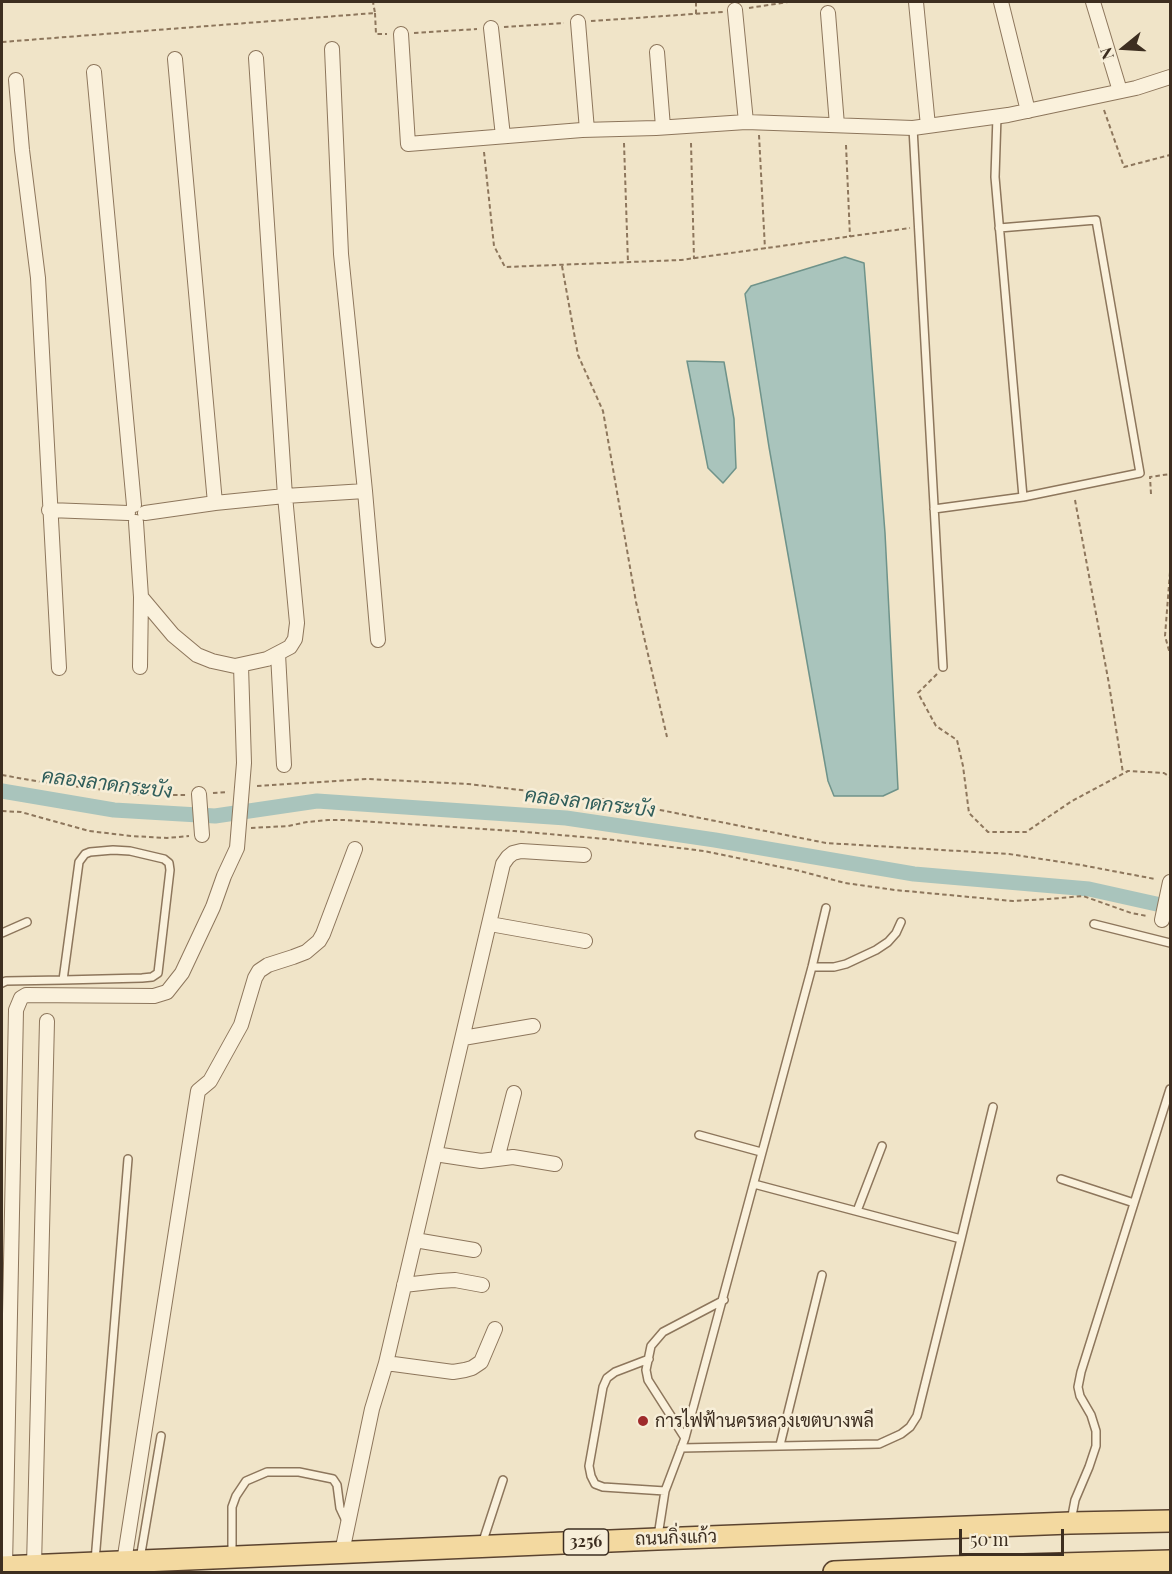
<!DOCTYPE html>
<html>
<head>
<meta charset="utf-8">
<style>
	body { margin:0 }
	#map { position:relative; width:1172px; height:1574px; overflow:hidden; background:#f0e4c8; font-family:"Playfair Display",serif }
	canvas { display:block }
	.frame { position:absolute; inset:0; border:3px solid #3d2e20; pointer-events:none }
	.north { position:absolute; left:1094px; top:18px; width:60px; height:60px; -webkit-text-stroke:4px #f7eed8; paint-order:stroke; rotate:252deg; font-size:16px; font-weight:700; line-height:24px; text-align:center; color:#3d2e20 }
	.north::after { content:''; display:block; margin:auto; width:21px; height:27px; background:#3d2e20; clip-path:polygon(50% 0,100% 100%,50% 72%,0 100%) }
	.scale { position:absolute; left:959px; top:1529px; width:105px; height:27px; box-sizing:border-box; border:3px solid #3d2e20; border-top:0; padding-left:8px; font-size:18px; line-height:21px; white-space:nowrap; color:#3d2e20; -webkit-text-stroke:4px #f7eed8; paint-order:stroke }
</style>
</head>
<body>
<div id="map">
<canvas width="1172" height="1574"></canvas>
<div class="frame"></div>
<div class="north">N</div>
<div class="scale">50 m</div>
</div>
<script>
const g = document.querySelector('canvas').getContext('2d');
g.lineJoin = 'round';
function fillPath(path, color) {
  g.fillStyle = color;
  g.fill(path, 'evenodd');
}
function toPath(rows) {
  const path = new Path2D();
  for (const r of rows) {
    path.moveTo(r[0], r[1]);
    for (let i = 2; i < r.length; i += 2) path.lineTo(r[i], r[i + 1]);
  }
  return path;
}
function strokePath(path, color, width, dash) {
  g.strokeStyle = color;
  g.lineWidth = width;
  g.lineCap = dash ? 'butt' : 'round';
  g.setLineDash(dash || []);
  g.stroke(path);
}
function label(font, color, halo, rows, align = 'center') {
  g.font = font + ' "Playfair Display",Sarabun,serif';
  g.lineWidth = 5;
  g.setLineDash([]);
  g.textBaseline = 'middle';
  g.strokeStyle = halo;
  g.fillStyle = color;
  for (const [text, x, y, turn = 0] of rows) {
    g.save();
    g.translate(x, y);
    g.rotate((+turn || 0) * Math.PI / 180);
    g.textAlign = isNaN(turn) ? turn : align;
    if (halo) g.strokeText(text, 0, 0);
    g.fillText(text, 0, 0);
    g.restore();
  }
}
const water = toPath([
	[845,257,864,263,885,533,898,789,883,796,834,796,828,781,769,447,745,294,751,286,845,257],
	[687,361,724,362,734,419,736,468,723,483,708,468,687,361]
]);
const canal = toPath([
	[2,791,114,810,215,816,317,801,566,818,715,840,914,874,1089,889,1170,907]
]);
const path = toPath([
	[749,8,788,2],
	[375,13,376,34,387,34],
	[696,14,696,2],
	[591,21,723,12],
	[504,27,564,23],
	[414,33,477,29],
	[2,42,375,13,373,2],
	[1104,110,1124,167,1170,155],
	[759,135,765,249],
	[624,143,628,263],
	[691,143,694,259],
	[846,145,850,237],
	[484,152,494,246,505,267,681,260,910,228],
	[562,266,578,355,603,411,636,602,667,737],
	[1151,494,1150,477,1170,474],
	[1075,500,1109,684,1123,773],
	[1170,572,1165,636,1170,654],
	[937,674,918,693,936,726,957,740,963,766,969,813,988,832,1026,832,1072,801,1128,771,1164,773,1170,777],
	[2,775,41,782,144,795,186,795],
	[257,786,367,779,468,784,610,800,826,843,1009,854,1081,865,1155,879],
	[213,793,228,792],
	[2,811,21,812,89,831,131,836,167,838,189,836],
	[251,828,288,826,307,822,328,820,345,820,514,831,606,839,704,851,800,871,845,883,895,890,1013,901,1049,899,1083,896,1131,913,1147,916]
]);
const lane = toPath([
	[997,116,995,177,1023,497,1140,473,1096,220,999,228],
	[913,128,943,667],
	[934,509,1023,497],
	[1094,924,1170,943],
	[2,933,27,922],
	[812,967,834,967,846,964,876,950,888,942,896,933,901,922],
	[2,983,6,981,63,980,142,978,152,977,158,973,170,870,169,863,164,859,130,851,113,850,90,852,85,854,79,862,63,980],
	[699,1135,761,1152],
	[1061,1179,1134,1203],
	[754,1184,961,1239],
	[857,1211,882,1146],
	[649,1359,615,1372,607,1378,603,1387,589,1466,591,1476,595,1484,603,1487,665,1491],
	[685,1438,648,1380,646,1370,651,1346,663,1332,724,1300],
	[780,1445,822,1275],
	[681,1448,879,1444,901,1434,910,1427,917,1416,961,1239,993,1107],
	[1071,1521,1075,1500,1089,1467,1096,1446,1096,1431,1091,1415,1080,1396,1078,1387,1081,1372,1170,1089],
	[658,1536,665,1491,685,1438,812,967,826,908],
	[482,1544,503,1480],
	[232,1555,232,1507,236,1496,246,1481,267,1472,299,1472,333,1479,337,1485,340,1508,347,1523],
	[140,1559,161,1436],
	[95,1561,128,1159]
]);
const street = toPath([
	[916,2,928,126],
	[1001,2,1028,111],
	[1093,2,1120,91],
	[735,10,746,122],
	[828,13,837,125],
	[578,22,587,130],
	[491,28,503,136],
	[401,34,408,144,582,130,656,128,746,122,913,128,1008,115,1136,88,1170,77],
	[332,49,341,254,365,491,378,640],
	[657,52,663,127],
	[175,59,215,503],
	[94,72,134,505],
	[16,80,22,150,38,278,59,668],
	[49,510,128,513],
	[145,513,215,503,285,496,365,491],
	[136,522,141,597,140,667],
	[141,597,173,635,197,655,212,661,235,666,267,659,290,647,295,639,297,623,285,496,256,58],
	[278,654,284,765],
	[199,794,202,835],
	[1162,920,1170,882],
	[490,924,585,941],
	[463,1038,533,1026],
	[435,1154,481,1161,513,1157,555,1164],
	[497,1159,514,1093],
	[415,1240,474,1250],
	[404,1285,439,1281,455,1280,482,1285],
	[386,1363,453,1372,465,1370,472,1368,481,1362,495,1329],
	[342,1552,372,1409,386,1363,503,864,508,857,513,853,521,851,584,855],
	[124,1562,198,1091,210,1081,241,1025,255,978,259,971,268,965,293,957,306,952,319,941,323,934,355,849],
	[34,1566,47,1021],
	[5,1567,16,1010,21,998,26,995,154,996,167,992,182,973,213,907,224,876,237,848,244,763,241,666]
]);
const primary = toPath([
	[2,1567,657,1539,1070,1523,1170,1521],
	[834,1572,950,1567,1170,1561]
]);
const markers = [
	[643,1421,6,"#9e2a2b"]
];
const shields = [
	[586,1542,45]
];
const shieldNames = [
	["3256",586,1542]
];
const poiNames = [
	["การไฟฟ้านครหลวงเขตบางพลี",655,1421]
];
const streetNames = [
	["ถนนกิ่งแก้ว",676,1538,-2]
];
const waterNames = [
	["คลองลาดกระบัง",107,784,7],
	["คลองลาดกระบัง",590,803,7]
];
fillPath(water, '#a9c4bc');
strokePath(water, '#6f938a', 1.5);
strokePath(canal, '#a9c4bc', 15);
strokePath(lane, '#8d765c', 10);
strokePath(street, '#8d765c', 16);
strokePath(primary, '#5b4430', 24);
strokePath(path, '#8d765c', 2, [4.5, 3]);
strokePath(lane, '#faf1dc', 7);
strokePath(street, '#faf1dc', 14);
strokePath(primary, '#f3d9a0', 21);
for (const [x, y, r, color] of markers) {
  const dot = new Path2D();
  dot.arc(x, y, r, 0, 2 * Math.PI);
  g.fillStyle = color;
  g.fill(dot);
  strokePath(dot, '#f7eed8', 2);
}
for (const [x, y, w] of shields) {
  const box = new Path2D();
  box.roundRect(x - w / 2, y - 13, w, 26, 4.5);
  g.fillStyle = '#f7eed8';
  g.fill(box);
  strokePath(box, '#3d2e20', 1.5);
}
label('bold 16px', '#3d2e20', null, shieldNames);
label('18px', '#3d2e20', '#f7eed8', poiNames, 'left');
label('18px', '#3d2e20', '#f7eed8', streetNames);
label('italic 20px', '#2f5d5a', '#f7eed8', waterNames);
</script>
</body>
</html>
